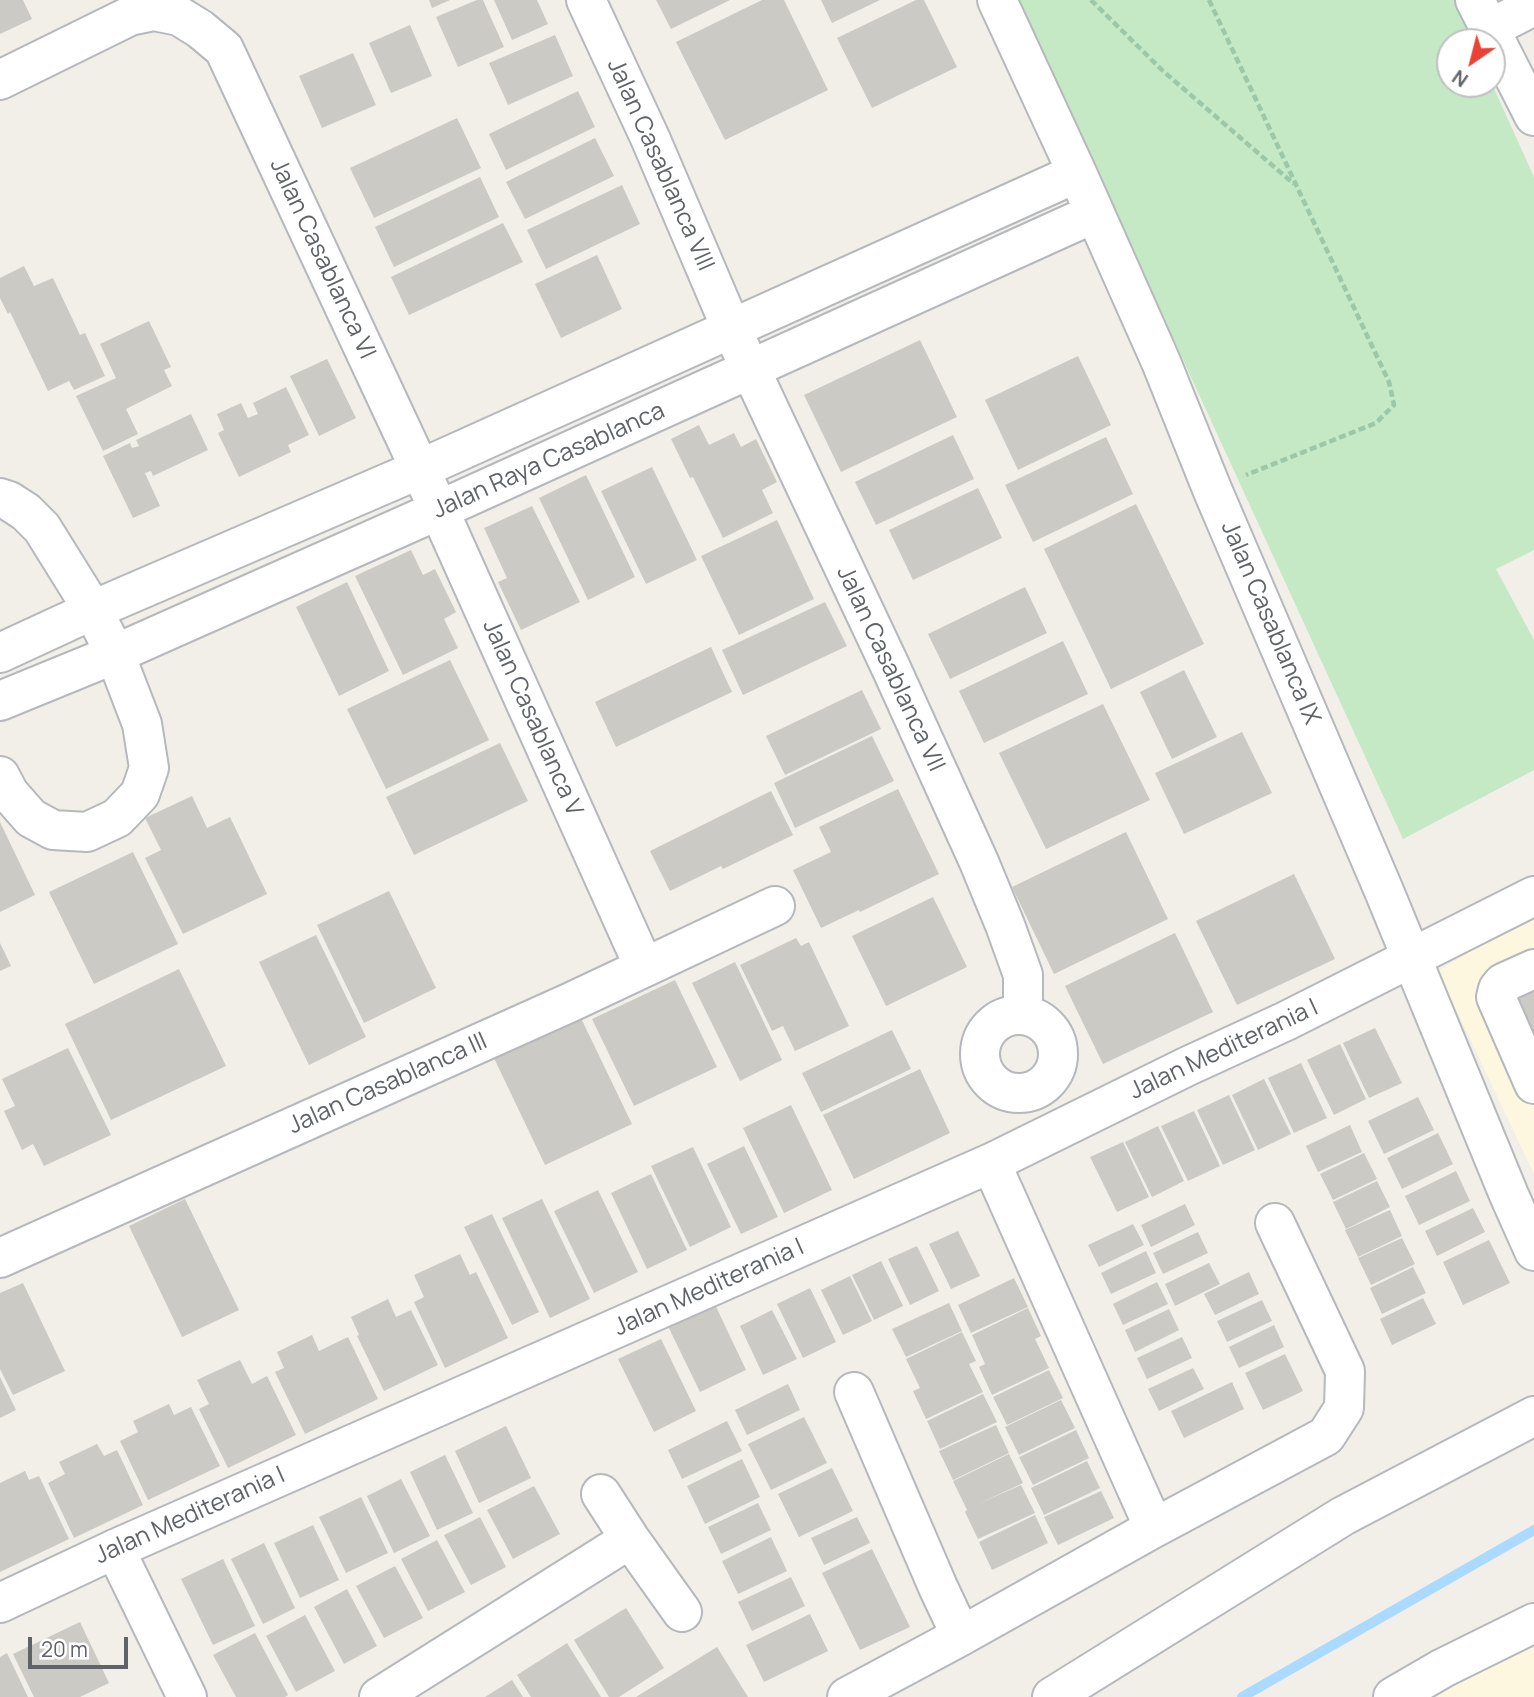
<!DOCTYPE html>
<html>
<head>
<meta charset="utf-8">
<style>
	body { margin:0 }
	#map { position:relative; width:1534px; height:1697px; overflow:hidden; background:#f1efe8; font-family:Manrope,sans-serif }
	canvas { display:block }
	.north { position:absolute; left:1436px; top:28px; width:70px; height:70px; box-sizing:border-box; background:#fff; border:2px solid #bfc1c3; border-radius:50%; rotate:215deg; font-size:19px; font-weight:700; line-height:28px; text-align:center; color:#5f6368 }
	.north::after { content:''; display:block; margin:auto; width:24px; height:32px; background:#ea4335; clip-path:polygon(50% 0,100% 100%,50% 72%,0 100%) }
	.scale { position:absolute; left:28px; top:1637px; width:100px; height:32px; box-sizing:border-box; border:4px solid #5f6368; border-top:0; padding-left:9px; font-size:21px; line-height:24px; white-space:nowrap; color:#5f6368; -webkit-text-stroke:5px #fff; paint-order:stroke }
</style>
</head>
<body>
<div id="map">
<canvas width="1534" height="1697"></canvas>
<div class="north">N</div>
<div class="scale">20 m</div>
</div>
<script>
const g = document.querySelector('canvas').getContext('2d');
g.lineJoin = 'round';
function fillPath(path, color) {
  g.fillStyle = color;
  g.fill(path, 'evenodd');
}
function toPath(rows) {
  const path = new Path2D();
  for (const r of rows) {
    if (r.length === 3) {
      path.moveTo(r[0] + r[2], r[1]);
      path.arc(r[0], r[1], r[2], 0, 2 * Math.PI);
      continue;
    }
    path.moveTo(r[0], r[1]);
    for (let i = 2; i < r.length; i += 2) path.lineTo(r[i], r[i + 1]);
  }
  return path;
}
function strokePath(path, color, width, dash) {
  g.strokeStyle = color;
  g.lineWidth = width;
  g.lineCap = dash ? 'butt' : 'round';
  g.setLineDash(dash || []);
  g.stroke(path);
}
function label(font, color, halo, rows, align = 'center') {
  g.font = font + ' Manrope,sans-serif';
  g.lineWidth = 6;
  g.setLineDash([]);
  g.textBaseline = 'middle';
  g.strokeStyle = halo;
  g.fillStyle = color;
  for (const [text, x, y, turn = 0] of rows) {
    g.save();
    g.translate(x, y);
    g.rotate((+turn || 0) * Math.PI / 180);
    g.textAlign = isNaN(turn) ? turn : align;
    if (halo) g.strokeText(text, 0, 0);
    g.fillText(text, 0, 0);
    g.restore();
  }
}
const commercial = toPath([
	[1534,920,1534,1174,1438,971,1471,951],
	[1534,1640,1534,1697,1436,1697]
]);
const green = toPath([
	[1018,0,1454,0,1473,42,1450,42,1450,84,1492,84,1534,177,1534,550,1496,569,1534,640,1534,770,1403,839]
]);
const stream = toPath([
	[1242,1697,1534,1530]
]);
const building = toPath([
	[0,0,23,0,32,19,0,34],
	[429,0,450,0,432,8],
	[477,0,483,0,504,47,458,67,436,17],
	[494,0,537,0,548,24,512,40],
	[656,0,730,0,671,29],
	[762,0,784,0,828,90,725,140,676,42],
	[821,0,880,0,832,23],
	[916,0,924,0,957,67,872,108,837,38],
	[410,25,432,76,391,93,369,43],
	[555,35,573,76,508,105,489,63],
	[353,53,376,105,322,128,299,76],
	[578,91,595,127,506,170,489,134],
	[457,118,481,168,374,218,350,168],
	[595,138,614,176,525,219,506,182],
	[480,177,499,217,394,267,375,227],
	[622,185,640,224,546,269,527,230],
	[503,223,523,262,409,315,391,277],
	[597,255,622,309,561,338,535,284],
	[24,266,34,286,53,278,80,335,85,333,105,376,74,390,69,381,48,391,10,312,8,314,0,298,0,278],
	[149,321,171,367,164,370,172,386,126,409,138,434,103,451,76,396,116,378,100,344],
	[920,340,957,417,841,472,804,395],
	[1078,356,1111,425,1018,470,985,400],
	[327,359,356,418,319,436,290,376],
	[286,387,309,435,288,445,291,452,239,477,218,433,224,430,217,414,241,403,248,418,258,414,253,403],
	[191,414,208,450,153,476,151,471,145,473,160,506,133,518,103,456,130,443,132,448,139,446,136,440],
	[699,425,709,445,734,433,741,447,756,439,777,482,762,490,773,513,723,538,693,477,690,478,671,439],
	[953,435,974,479,876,525,855,482],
	[1106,437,1133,494,1033,542,1005,485],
	[652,467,697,560,646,584,601,491],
	[586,475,635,577,588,600,539,498],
	[978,488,1002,538,913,580,889,530],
	[1136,504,1204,644,1111,689,1044,549],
	[532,506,580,602,521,630,498,582,507,578,484,528],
	[777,520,814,599,739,635,701,556],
	[411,550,423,575,435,569,456,612,444,619,458,648,403,675,355,576],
	[347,582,389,671,339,696,296,607],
	[1025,587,1047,633,950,679,928,634],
	[825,602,847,646,743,695,722,650],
	[1063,641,1088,694,984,743,959,691],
	[711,647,732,692,616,747,595,702],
	[450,660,489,740,386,789,347,709],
	[1184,670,1217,737,1172,759,1140,692],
	[862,690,881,729,785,775,766,736],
	[1103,704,1150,800,1046,849,999,753],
	[1242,732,1272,793,1184,834,1155,773],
	[872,736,894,781,795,828,774,783],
	[500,743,528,801,414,855,386,797],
	[898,789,939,874,860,912,859,910,821,928,793,870,831,852,819,827],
	[771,791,793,835,723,869,721,866,670,891,650,851],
	[192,796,207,828,230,817,267,894,183,934,145,858,161,850,145,818],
	[0,822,35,895,0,912],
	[1126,832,1168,919,1054,974,1012,887],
	[133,852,178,944,94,984,49,892],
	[1294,874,1335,959,1237,1005,1196,921],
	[389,891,436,988,364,1023,317,925],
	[933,897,967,967,886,1006,852,936],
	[1175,933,1213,1012,1103,1064,1065,986],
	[316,935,366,1037,309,1065,259,962],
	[796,938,801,946,809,942,849,1026,795,1051,783,1026,772,1031,740,965],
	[0,943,11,966,0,971],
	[735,962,782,1060,740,1081,692,983],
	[179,969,226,1066,111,1120,65,1024],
	[1534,976,1534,1050,1505,989],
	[675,980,717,1067,634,1106,592,1019],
	[579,1014,632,1124,545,1165,493,1056],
	[1375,1028,1402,1083,1369,1098,1343,1043],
	[892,1030,911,1069,821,1112,802,1073],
	[1340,1044,1366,1099,1334,1115,1307,1060],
	[68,1048,111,1135,44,1166,33,1144,22,1150,4,1111,15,1106,2,1079],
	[1301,1063,1327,1118,1294,1133,1268,1078],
	[920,1069,950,1133,854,1179,823,1115],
	[1264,1079,1291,1134,1258,1150,1232,1095],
	[1229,1095,1255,1150,1223,1165,1197,1110],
	[1418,1097,1434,1130,1384,1154,1368,1121],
	[791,1105,832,1190,784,1213,743,1128],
	[1194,1111,1220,1166,1188,1181,1161,1126],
	[1350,1125,1362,1152,1318,1172,1306,1146],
	[1158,1126,1184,1181,1152,1197,1125,1142],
	[1438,1133,1453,1164,1402,1189,1387,1158],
	[1123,1142,1149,1197,1117,1212,1090,1157],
	[744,1146,778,1217,741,1234,707,1164],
	[693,1147,731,1227,690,1247,651,1166],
	[1364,1153,1377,1179,1333,1200,1320,1174],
	[1456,1171,1470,1201,1419,1225,1405,1196],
	[651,1174,687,1250,647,1269,611,1193],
	[1377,1181,1390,1207,1346,1229,1333,1202],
	[598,1190,638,1272,594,1293,554,1211],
	[185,1199,239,1310,182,1337,129,1226],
	[542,1199,590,1299,550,1318,502,1218],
	[1185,1204,1195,1225,1151,1247,1141,1225],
	[1473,1208,1485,1232,1437,1256,1425,1231],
	[1390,1210,1402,1236,1358,1257,1345,1230],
	[492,1214,539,1312,512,1325,464,1227],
	[1133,1224,1144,1245,1099,1267,1088,1245],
	[958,1231,980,1276,951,1289,929,1244],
	[1198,1232,1208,1253,1163,1274,1153,1253],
	[1402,1238,1415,1264,1371,1285,1358,1258],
	[1489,1240,1510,1283,1463,1305,1443,1262],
	[917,1246,939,1291,910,1305,888,1259],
	[1146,1251,1156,1273,1111,1294,1101,1273],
	[460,1254,470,1275,476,1272,508,1338,445,1368,414,1302,424,1297,414,1275],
	[881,1261,903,1306,874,1320,852,1275],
	[1209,1263,1220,1284,1175,1306,1165,1284],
	[1413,1267,1426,1293,1382,1314,1370,1288],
	[1249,1272,1259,1294,1215,1315,1204,1294],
	[850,1276,872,1321,843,1335,821,1290],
	[1014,1278,1028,1307,971,1333,958,1305],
	[1157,1282,1168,1304,1123,1325,1113,1304],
	[23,1283,65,1371,13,1395,0,1369,0,1293],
	[810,1288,836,1342,803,1358,777,1304],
	[710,1294,746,1370,700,1392,663,1316],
	[1423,1298,1436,1324,1392,1345,1380,1319],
	[388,1299,396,1317,411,1310,438,1365,384,1391,357,1336,359,1335,351,1317],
	[1262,1300,1272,1321,1227,1342,1217,1321],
	[949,1303,962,1331,906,1357,892,1329],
	[1028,1308,1041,1336,1035,1339,1049,1368,992,1395,979,1367,985,1364,972,1335],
	[1169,1309,1179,1330,1135,1352,1125,1330],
	[772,1310,797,1359,763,1375,740,1326],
	[1274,1325,1284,1347,1239,1368,1229,1347],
	[962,1332,976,1361,969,1364,983,1392,926,1419,913,1391,920,1388,906,1359],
	[312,1335,319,1351,348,1337,378,1399,305,1434,275,1372,284,1368,277,1352],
	[1182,1337,1192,1358,1147,1379,1137,1358],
	[661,1339,696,1411,654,1432,618,1359],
	[1285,1354,1303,1391,1263,1410,1245,1373],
	[240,1360,252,1384,267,1376,296,1435,228,1468,199,1409,209,1404,197,1380],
	[1193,1368,1204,1389,1159,1411,1148,1389],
	[1049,1370,1063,1398,1007,1425,993,1397],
	[0,1377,16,1410,0,1418],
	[1232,1382,1244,1409,1184,1438,1171,1411],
	[788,1384,800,1410,747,1435,735,1410],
	[983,1394,997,1422,940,1449,927,1421],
	[1061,1400,1075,1428,1019,1455,1005,1427],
	[169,1404,174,1415,191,1407,220,1466,148,1500,120,1441,138,1432,133,1421],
	[804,1417,827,1463,771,1490,748,1444],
	[727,1421,742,1451,682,1479,668,1450],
	[996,1425,1009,1453,953,1480,939,1451],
	[506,1426,531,1478,479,1503,455,1451],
	[1076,1430,1089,1458,1033,1485,1019,1457],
	[97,1444,104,1456,117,1450,143,1505,74,1538,48,1483,65,1474,59,1462],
	[1009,1454,1023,1483,978,1504,1021,1485,1035,1513,978,1539,965,1512,967,1510,953,1481],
	[445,1455,473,1513,437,1530,410,1472],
	[742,1459,760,1497,705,1524,687,1486],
	[1087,1461,1100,1488,1044,1515,1031,1488],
	[832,1468,853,1511,799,1537,778,1494],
	[25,1471,29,1480,39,1476,69,1539,0,1572,0,1483],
	[401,1479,430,1536,394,1553,367,1496],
	[534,1486,560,1534,513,1559,487,1510],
	[1101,1491,1114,1518,1058,1545,1044,1517],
	[361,1497,388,1553,346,1573,319,1517],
	[758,1503,771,1530,721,1554,708,1527],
	[1035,1515,1048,1543,992,1570,979,1542],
	[480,1517,506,1567,471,1585,444,1535],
	[857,1517,870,1543,824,1565,811,1538],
	[313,1525,339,1580,300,1598,274,1543],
	[771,1537,787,1571,738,1594,722,1561],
	[437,1540,465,1592,428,1611,401,1559],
	[264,1543,295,1608,263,1624,231,1559],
	[872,1549,910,1627,860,1650,822,1573],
	[223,1559,255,1626,213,1645,181,1579],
	[395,1566,423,1618,384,1638,356,1586],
	[791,1577,805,1606,752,1631,738,1602],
	[347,1589,377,1646,344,1664,314,1607],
	[626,1608,664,1668,619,1697,609,1697,574,1640],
	[810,1614,828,1651,764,1682,746,1645],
	[305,1615,335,1671,296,1692,266,1636],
	[80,1622,109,1683,80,1697,34,1697,13,1654],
	[255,1633,288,1695,285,1697,236,1697,213,1655],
	[567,1643,601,1697,531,1697,517,1675],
	[717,1647,748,1697,636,1697],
	[7,1653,28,1697,0,1697,0,1657],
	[512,1680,523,1697,485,1697]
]);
const path = toPath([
	[1091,0,1163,71,1294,184],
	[1209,0,1389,382,1394,405,1376,423,1246,475]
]);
const minor = toPath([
	[586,0,651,140,732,330,891,668,979,862,1005,925,1023,975,1023,1015],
	[997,0,1077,173,1161,362,1212,489,1384,891,1509,1195,1534,1251],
	[1475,0,1534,116],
	[1489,29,1534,6],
	[0,80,130,16,154,11,179,16,200,29,224,49,439,510,644,967],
	[0,498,9,501,26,512,42,528,93,610,115,654,142,724,149,768,140,794,117,818,87,832,53,830,31,818,9,793,0,776],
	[0,653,93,610,420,469,1077,173],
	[0,701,115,654,439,510,1095,213],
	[1534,969,1503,983,1498,989,1496,997,1534,1084],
	[1019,1054,39],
	[991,1163,1154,1528,1326,1436,1344,1408,1345,1371,1275,1223],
	[0,1258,569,1003,775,906],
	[854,1392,938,1587,961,1636,1154,1528],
	[601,1494,630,1539,682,1612],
	[115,1549,187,1697],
	[0,1603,115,1549,991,1163,1188,1066,1286,1021,1534,896],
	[379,1697,630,1539],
	[847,1697,961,1636],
	[1052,1697,1343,1516,1534,1416],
	[1393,1697,1443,1668,1534,1623]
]);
const streetNames = [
	["Jalan Casablanca VIII",660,165,66],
	["Jalan Casablanca VI",322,259,65],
	["Jalan Raya Casablanca",549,461,-24],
	["Jalan Casablanca IX",1270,623,67],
	["Jalan Casablanca VII",890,669,65],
	["Jalan Casablanca V",532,718,66],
	["Jalan Mediterania I",1224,1050,-25],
	["Jalan Casablanca III",388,1084,-24],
	["Jalan Mediterania I",709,1288,-24],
	["Jalan Mediterania I",190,1516,-24]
];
fillPath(commercial, '#fef7e0');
fillPath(green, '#c5e8c5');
strokePath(stream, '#aadaff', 10);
fillPath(building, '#cccac5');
strokePath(minor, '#b5b8bc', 42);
strokePath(path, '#9cc7a9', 4.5, [7, 3.5]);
strokePath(minor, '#fff', 38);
label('24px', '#5f6368', '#fff', streetNames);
</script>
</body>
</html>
